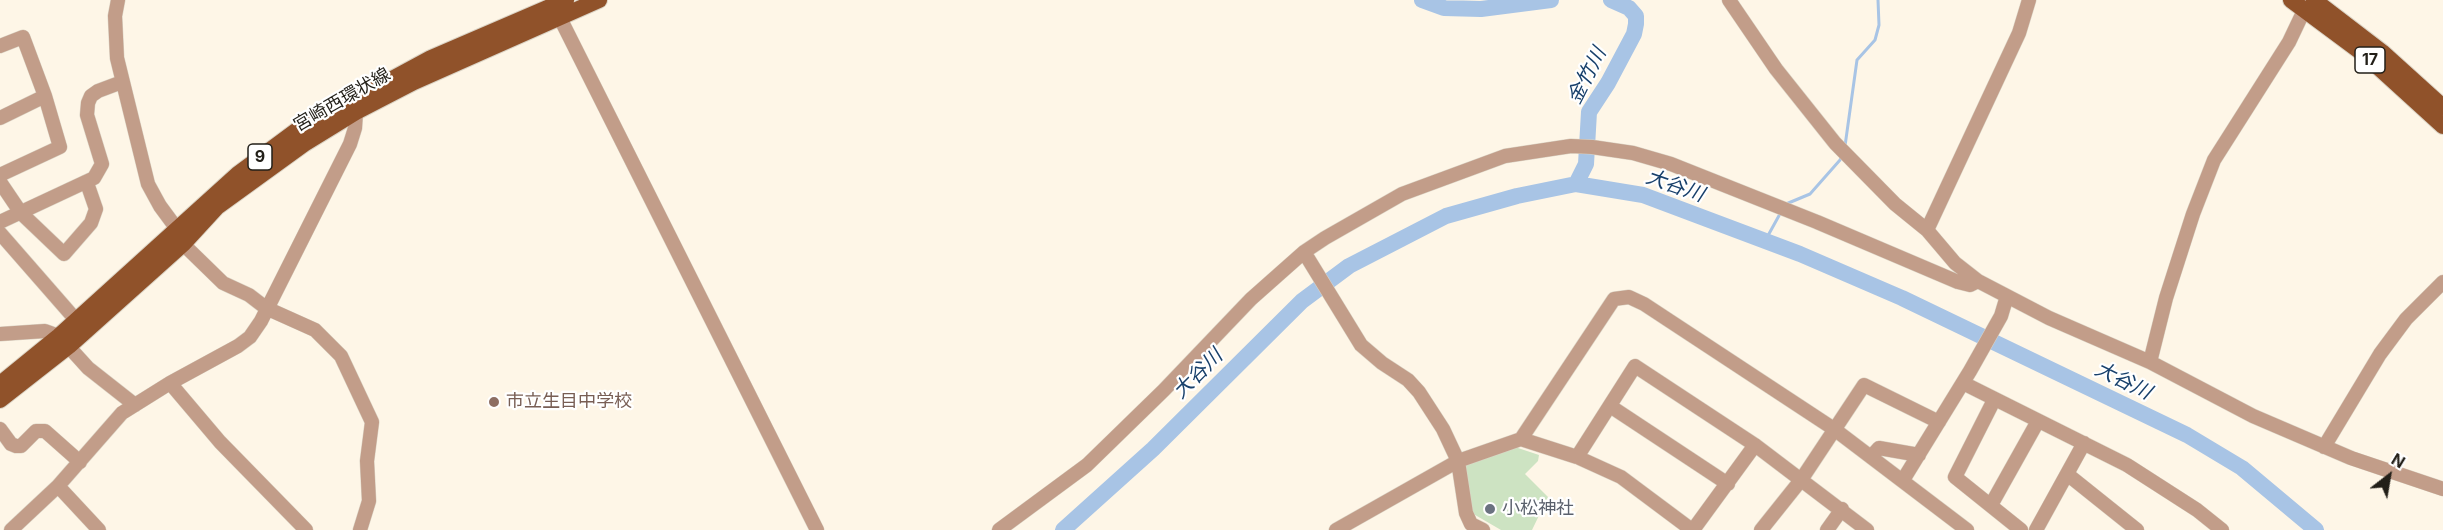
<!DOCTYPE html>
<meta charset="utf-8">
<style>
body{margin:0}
#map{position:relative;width:2443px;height:530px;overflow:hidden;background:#fef6e7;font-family:Inter,sans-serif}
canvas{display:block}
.north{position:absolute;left:2359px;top:446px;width:60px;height:60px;-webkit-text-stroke:4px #fff;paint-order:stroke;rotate:31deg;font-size:16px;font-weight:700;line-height:24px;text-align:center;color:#221f18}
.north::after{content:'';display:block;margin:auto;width:21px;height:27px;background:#221f18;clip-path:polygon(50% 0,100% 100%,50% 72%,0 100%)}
</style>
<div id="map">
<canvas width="2443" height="530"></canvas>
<div class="north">N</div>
</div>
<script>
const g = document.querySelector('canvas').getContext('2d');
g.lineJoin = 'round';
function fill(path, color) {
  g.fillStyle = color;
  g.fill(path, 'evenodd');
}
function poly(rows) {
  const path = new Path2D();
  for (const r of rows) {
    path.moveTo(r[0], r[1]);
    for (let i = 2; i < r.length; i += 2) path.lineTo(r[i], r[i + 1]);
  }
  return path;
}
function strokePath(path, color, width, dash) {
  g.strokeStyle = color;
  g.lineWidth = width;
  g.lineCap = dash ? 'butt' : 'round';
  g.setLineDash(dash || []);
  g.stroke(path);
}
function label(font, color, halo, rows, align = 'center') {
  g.font = font + ' Inter,"Noto Sans JP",sans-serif';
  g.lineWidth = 4.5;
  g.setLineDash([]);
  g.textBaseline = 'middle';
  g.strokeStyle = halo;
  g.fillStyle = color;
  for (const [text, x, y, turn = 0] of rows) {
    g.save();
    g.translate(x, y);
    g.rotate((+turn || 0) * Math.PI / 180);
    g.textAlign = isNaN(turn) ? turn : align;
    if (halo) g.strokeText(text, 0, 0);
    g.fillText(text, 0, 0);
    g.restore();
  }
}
fill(poly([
 [1512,446,1539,455,1538,461,1525,474,1548,497,1532,530,1501,530,1470,512,1465,464]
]), '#cde3c2');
strokePath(poly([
 [1845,146,1857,60,1875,40,1879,25,1878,0],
 [1786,204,1810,194,1840,160,1842,155],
 [1765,241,1781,212]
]), '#a8c4e5', 3);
strokePath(poly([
 [1422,0,1444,8,1481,9,1551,0],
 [1576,184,1586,164,1589,112,1608,83,1634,34,1636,24,1636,16,1629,8,1611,0],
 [1063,530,1153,449,1302,301,1349,266,1446,216,1517,196,1576,184,1643,195,1800,254,1902,298,2187,435,2242,468,2316,530]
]), '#a8c4e5', 16);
const minor = poly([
 [118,0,115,16,117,58,148,184,160,206,177,229,183,244,223,283,249,295,266,308,315,330,341,356,372,422,367,461,369,501,360,530],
 [1729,0,1776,69,1835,143,1895,204,1927,230,1955,263,1978,281,2049,318,2150,362,2253,416,2351,458,2443,489],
 [556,10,817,530],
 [0,46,23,37,45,96,60,147,0,175],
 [0,118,45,96],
 [0,182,21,213,64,254,91,223,96,209,87,183],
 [0,222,94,178,102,164,87,115,88,103,91,96,98,91,122,82],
 [1927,230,2019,33,2029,0],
 [0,233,76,320],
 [1304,252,1361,345,1382,363,1408,380,1419,392,1443,429,1458,461,1466,513,1471,524,1483,530],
 [0,334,45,331,59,336,88,368,135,405],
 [2150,362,2166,298,2193,214,2214,160,2289,42,2308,2],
 [170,383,220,442,306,530],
 [1963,383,2127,465,2197,510,2222,530],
 [1994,400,1955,477,2021,530],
 [1610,406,1728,484],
 [0,429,11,444,16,446,21,446,36,431,45,431,80,462],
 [1521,439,1614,299,1629,297,1644,304,1834,429,1967,530],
 [2324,447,2380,354,2406,319,2443,282],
 [1577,457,1635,366,1755,445,1867,530],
 [1871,457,1879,448,1919,455],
 [2067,474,2137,530],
 [1903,480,1970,371,2001,316,2007,296],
 [58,486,99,530],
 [1991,505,2038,421],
 [11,530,58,486,122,413,170,383,238,346,250,337,261,321,350,144,355,128,356,112],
 [999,530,1087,465,1164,390,1251,299,1304,252,1325,238,1402,194,1505,156,1571,146,1592,147,1633,153,1671,164,1817,222,1958,282,1970,285,1978,281],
 [1336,530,1458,461,1521,439,1577,457,1621,477,1692,530],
 [1693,530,1755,445],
 [1761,530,1801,480,1864,385,1939,422],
 [1827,530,1842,509],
 [2036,530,2084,443]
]);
const major = poly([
 [2291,0,2365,55,2443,126],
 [2314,0,2382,52,2443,107],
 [0,384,59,336,238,174,296,131,431,58,566,0],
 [0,400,69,346,183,244,217,207,304,144,356,112,414,82,599,0]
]);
strokePath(minor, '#dbd4c6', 15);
strokePath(major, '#dbd4c6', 18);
strokePath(minor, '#c29d89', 14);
strokePath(major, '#90522a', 16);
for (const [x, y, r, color] of [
 [494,402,6,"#8d6e63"],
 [1490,509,6,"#6b7280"]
]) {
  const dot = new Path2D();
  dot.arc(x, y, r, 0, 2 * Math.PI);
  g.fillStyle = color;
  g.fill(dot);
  strokePath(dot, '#fff', 2);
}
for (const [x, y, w] of [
 [2370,60,30],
 [260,157,24]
]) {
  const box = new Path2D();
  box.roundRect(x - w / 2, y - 13, w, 26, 4.5);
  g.fillStyle = '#fff';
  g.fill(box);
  strokePath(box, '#221f18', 1.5);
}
label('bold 16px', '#221f18', null, [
 ["17",2370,60],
 ["9",260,157]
]);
label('18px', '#221f18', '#fff', [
 ["宮崎西環状線",342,100,-30]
]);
label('18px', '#785e54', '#fff', [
 ["市立生目中学校",506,402]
], 'left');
label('18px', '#5b616d', '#fff', [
 ["小松神社",1502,509]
], 'left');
label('italic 20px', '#18406b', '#fff', [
 ["金竹川",1587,76,-63],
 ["大谷川",1675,186,19],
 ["大谷川",1198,374,-45],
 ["大谷川",2123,381,26]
]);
</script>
